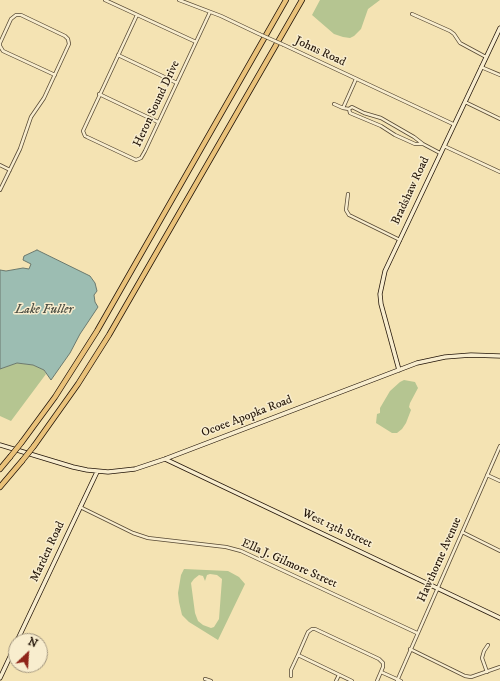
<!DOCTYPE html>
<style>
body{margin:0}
#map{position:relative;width:500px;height:681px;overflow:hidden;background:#f4e3b3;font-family:"IM FELL DW Pica",serif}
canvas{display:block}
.north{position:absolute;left:8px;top:633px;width:40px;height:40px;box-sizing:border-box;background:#f8edce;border:1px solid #a2967f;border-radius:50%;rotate:25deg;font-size:11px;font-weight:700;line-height:16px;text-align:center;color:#221408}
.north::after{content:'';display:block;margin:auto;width:14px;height:18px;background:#8f2418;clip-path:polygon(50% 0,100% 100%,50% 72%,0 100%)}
</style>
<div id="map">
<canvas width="500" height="681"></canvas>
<div class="north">N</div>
</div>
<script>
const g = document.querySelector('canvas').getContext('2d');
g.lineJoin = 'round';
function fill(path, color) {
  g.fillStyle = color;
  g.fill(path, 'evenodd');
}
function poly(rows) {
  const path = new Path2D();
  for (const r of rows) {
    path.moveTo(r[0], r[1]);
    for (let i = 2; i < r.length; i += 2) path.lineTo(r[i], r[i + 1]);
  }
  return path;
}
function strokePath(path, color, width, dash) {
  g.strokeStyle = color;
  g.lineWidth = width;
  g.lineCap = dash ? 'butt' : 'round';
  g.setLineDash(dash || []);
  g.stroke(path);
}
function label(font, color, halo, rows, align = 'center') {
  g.font = font + ' "IM FELL DW Pica",serif';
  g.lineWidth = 3;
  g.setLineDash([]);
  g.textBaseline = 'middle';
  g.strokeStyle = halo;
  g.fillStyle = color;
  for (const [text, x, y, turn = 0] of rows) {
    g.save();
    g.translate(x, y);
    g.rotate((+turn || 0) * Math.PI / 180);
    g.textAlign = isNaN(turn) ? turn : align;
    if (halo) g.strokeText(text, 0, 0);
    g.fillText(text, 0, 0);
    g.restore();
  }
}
fill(poly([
 [320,0,380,0,368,9,361,29,354,36,350,38,343,37,334,34,312,15],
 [17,363,33,365,44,370,46,374,11,421,0,416,0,369],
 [404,380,415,382,418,388,410,403,409,407,411,410,406,423,402,429,397,433,392,433,376,423,377,414,380,413,380,408,390,391,400,382],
 [184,569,228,571,239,577,245,584,218,640,189,622,182,615,179,602,178,593,181,575],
 [210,574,217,575,222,579,219,619,214,627,211,628,203,625,198,621,195,613,191,583,194,579,199,575,203,576,205,581,207,575]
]), '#b5c591');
const water = poly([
 [37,250,90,276,95,283,97,291,94,295,95,302,98,307,80,334,70,353,51,380,44,370,33,365,17,363,0,369,0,270,6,271,23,268,29,269,31,264,23,260,24,256,37,250]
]);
fill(water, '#9cbdb2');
strokePath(water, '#6b796e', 1);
const street = poly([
 [105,0,196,42],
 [179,0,221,16,259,34],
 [412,14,450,31,454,34,460,43,486,57],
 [137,15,83,131,85,136,87,137,136,160,141,158,145,151,210,12],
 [284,45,453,124],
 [0,46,0,43,11,19,16,15,21,15,65,36,68,39,69,44,44,98,31,117,20,149,0,190],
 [0,46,3,51,55,75],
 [118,55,177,83],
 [481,67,500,75],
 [99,94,158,122],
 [465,102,500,119],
 [334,104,343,108,349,109,352,107,364,113,381,118,414,137,423,144,440,153],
 [343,108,356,79],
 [349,109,350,113,381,126,395,135,415,144,422,144],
 [444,146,500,172],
 [0,165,10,170],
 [348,194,346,210,349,215,400,240],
 [487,475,500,481],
 [80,507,133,533,148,538,226,547,241,551,417,633],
 [462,532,500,551],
 [410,649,465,676,471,677,500,667],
 [381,672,401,681],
 [487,672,482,658,484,651,488,645],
 [291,676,291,670,298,655],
 [205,679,211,681],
 [336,681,339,675],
 [352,681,298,655,308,632,312,629,315,629,379,659,383,663,383,667,377,681],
 [397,681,500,446]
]);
const secondary = poly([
 [399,370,381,304,380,294,385,271,500,28],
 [0,445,73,467,87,470,108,472,135,469,165,459,417,363,445,357,471,355,500,356],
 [165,459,500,618],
 [17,641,97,472],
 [0,678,16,644]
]);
const highway = poly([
 [22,442,55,397,97,331,286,0],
 [34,446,78,384,109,335,302,0],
 [0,469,10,457],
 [0,487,22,461]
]);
strokePath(street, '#564833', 4);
strokePath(secondary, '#221408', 5);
strokePath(highway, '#221408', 6);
strokePath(street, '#f8edce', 2.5);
strokePath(secondary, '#f8edce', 3.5);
strokePath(highway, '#eac27a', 4.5);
const streetBridge = poly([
 [259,34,284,45]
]);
const highwayBridge = poly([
 [10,457,22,442],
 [22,461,34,446]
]);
strokePath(streetBridge, '#564833', 4, []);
strokePath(highwayBridge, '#221408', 6, []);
strokePath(streetBridge, '#f8edce', 2.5);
strokePath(highwayBridge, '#eac27a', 4.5);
label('12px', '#221408', '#f8edce', [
 ["Johns Road",320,52,25],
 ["Heron Sound Drive",157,104,-65],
 ["Bradshaw Road",411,191,-65],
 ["Ocoee Apopka Road",247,417,-21],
 ["West 13th Street",337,529,25],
 ["Marden Road",48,552,-65],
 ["Hawthorne Avenue",440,560,-66],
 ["Ella J. Gilmore Street",289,564,24]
]);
label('italic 13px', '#4d4f44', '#f8edce', [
 ["Lake Fuller",44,310]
]);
</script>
